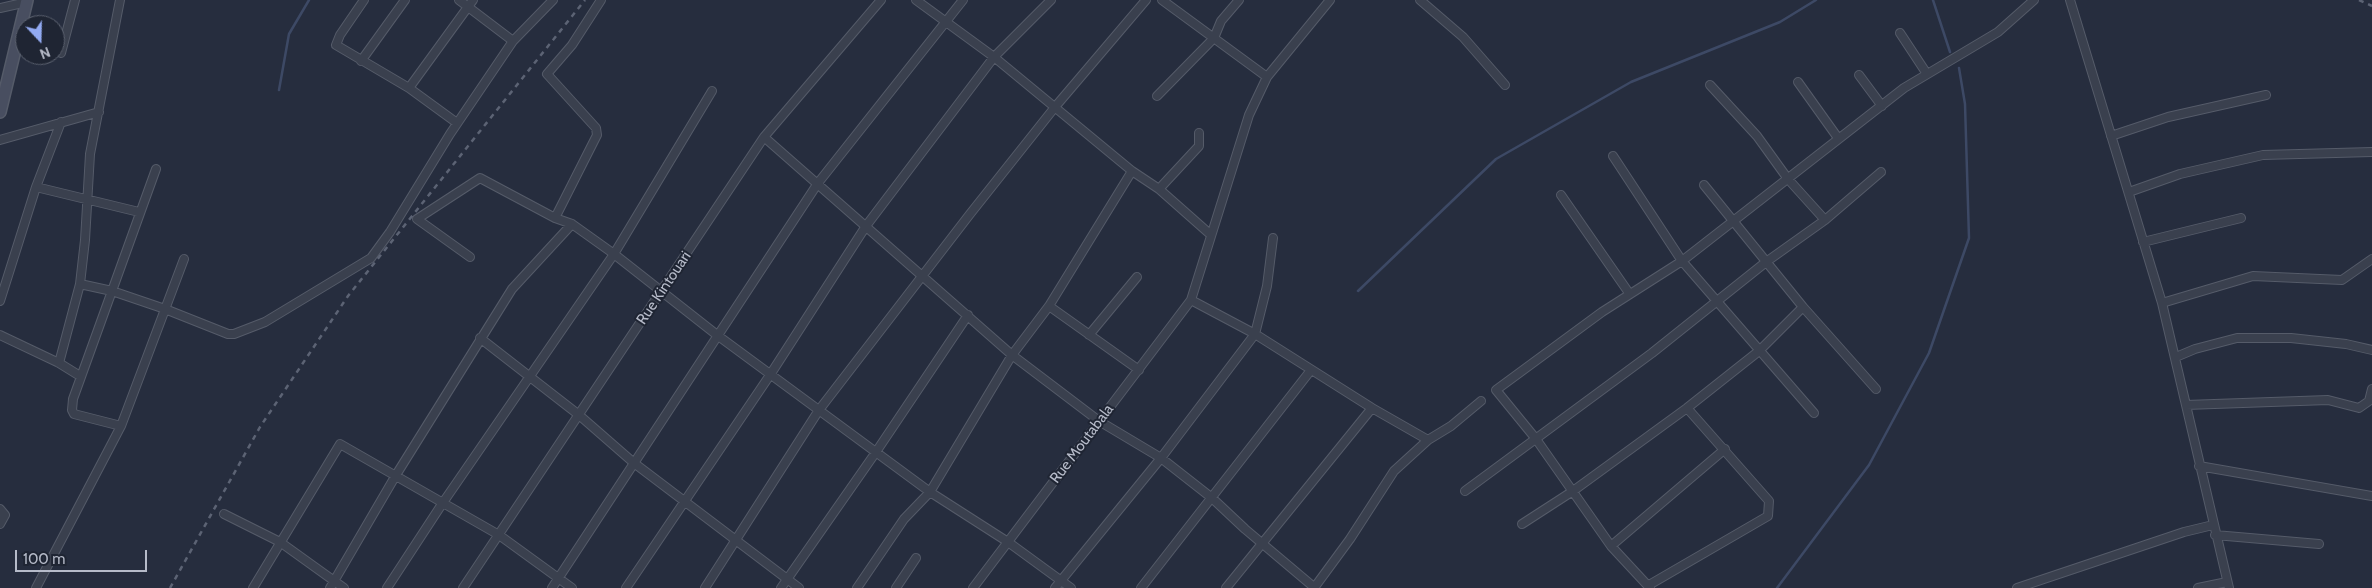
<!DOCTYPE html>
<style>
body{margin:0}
#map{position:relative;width:2372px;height:588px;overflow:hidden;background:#262d3e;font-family:Cabin,sans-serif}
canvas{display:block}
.north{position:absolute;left:15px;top:15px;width:50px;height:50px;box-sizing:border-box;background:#1f2533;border:1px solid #5b616f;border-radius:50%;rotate:159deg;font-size:14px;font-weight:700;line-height:20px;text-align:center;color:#b6bbc9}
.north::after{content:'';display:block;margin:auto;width:18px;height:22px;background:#92aaf2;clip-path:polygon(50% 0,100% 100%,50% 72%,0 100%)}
.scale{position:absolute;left:15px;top:550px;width:132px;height:22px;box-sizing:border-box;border:2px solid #b6bbc9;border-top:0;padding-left:6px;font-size:15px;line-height:18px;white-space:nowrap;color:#b6bbc9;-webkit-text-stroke:4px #1f2533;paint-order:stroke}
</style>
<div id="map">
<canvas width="2372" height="588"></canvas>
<div class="north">N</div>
<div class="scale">100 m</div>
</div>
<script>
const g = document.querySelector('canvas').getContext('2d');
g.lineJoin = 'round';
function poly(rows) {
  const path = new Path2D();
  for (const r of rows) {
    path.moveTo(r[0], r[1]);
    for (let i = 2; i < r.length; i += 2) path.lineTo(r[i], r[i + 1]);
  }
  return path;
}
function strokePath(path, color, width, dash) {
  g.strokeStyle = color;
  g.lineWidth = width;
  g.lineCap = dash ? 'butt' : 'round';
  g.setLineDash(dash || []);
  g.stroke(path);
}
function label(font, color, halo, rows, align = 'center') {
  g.font = font + ' Cabin,sans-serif';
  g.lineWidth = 4;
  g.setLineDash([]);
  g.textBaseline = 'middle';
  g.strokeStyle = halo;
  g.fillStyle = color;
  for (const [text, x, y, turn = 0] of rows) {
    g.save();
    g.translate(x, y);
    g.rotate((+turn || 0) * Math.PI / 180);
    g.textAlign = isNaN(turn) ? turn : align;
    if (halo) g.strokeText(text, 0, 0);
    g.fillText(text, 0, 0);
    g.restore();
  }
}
strokePath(poly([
 [1933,0,1950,52],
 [279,90,289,34,309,0],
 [1358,291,1496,159,1631,82,1780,22,1816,0],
 [1777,588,1869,465,1929,353,1969,238,1965,104,1959,68]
]), '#3d4965', 2.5);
const street = poly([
 [364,0,340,35,336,45,409,88,457,123],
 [459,0,513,41],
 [916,0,994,57,1132,171,1159,189,1211,235],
 [1162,0,1267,77],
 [1420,0,1463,37,1505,85],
 [2070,0,2162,303,2229,588],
 [0,8,27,2],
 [1900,33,1927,74],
 [61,53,75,0],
 [361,61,405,0],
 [1859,75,1882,106],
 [1798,82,1838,138],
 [1710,85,1757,136,1788,179,1825,220],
 [409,88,473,0],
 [1157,96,1214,38,1221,21,1239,0],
 [2111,136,2168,117,2266,95],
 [764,137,1012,355,1099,421,1161,458,1212,498,1245,529,1315,588],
 [0,140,99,112],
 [1613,156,1682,261,1814,413],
 [1704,185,1803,307,1876,389],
 [36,187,139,212],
 [1159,189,1199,146,1199,133],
 [2129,192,2180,174,2263,155,2372,152],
 [1561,195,1629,293],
 [555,218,597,135,596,128,547,74,572,45,601,0],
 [2143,242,2241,218],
 [470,257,417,219,480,178,555,218,572,224,614,254,717,335,930,492,1008,542,1071,588],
 [80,284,112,291,165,309,228,334,234,334,265,322,371,258,390,232,450,134,513,41,553,0],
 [1191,300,1255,334,1372,408,1428,440],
 [0,301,36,187,61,122],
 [2162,303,2253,276,2342,280,2372,259],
 [1049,306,1139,370],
 [0,335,59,363,80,376],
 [1089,335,1137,277],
 [480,338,579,415,634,463,799,588],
 [2176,357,2195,349,2237,338,2291,338,2346,344,2372,350],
 [59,363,80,284,85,240,90,154,120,0],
 [2186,405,2328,400,2359,408,2369,401,2372,389],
 [121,426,74,414,72,410,73,399,156,169],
 [2199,466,2372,496],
 [1465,491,1652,353,1766,262,1825,220,1881,172],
 [0,509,5,515,0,524],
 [224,514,280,542,344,588],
 [1522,524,1573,491,1687,408,1759,351,1803,307],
 [2215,535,2319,544],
 [1611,546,1725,449],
 [1649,585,1768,516,1769,501,1687,408],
 [36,588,121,426,184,259],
 [253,588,340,444,499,535,572,588],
 [330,588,396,475,512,289,572,224],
 [387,588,442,504,614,254,712,91],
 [463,588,764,137,881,0],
 [552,588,818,183,963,0],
 [626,588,770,375,866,226,994,57,1051,0],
 [705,588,819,410,970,214,1055,107,1146,0],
 [781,588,876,452,968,315],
 [857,588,904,519,930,492,1012,355,1049,306,1132,171],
 [896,588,916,558],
 [973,588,1191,300,1249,115,1267,77,1330,0],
 [1055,588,1161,458,1255,334,1267,286,1273,238],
 [1141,588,1311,370],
 [1226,588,1372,408],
 [1314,588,1350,539,1394,471,1428,440,1451,426,1481,401],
 [1650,588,1611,546,1536,439,1496,390,1602,312,1682,261,1904,88,1998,32,2034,0],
 [2017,588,2184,532,2213,525],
 [2198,588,2227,582]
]);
const secondary = poly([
 [0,112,27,0]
]);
strokePath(street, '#555b69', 10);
strokePath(secondary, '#555b69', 14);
strokePath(street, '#3a404e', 8);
strokePath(secondary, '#484e60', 11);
strokePath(poly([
 [2359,0,2372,6],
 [170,588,260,427,348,296,585,0]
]), '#5c6374', 2.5, [5, 5]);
label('15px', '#b6bbc9', '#1f2533', [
 ["Rue Kintouari",664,288,-56],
 ["Rue Moutabala",1082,444,-53]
]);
</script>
